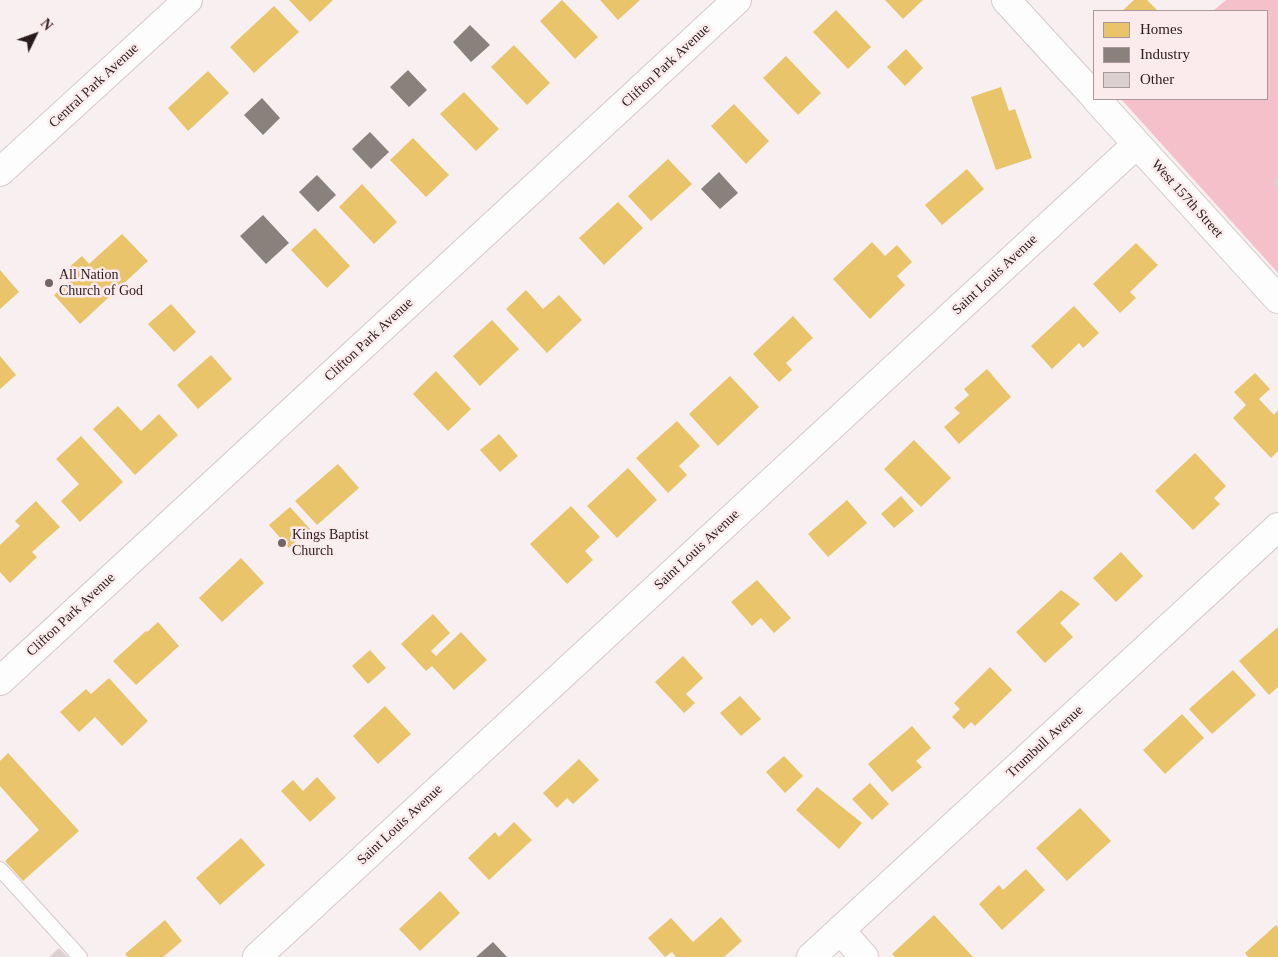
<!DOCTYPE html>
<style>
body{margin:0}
#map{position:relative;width:1278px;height:957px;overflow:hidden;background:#f8eff0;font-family:Georgia,serif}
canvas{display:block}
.legend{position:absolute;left:1093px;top:10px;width:175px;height:90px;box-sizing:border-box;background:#fcebed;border:1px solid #a8989a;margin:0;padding:6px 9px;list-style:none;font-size:15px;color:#2a1b1d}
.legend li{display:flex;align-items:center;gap:10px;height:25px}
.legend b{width:25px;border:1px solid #a8989a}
.north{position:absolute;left:10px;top:10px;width:50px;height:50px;-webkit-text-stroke:4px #fcebed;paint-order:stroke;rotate:48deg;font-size:14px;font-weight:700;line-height:20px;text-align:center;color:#2a1b1d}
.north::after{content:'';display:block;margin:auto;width:18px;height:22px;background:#2a1b1d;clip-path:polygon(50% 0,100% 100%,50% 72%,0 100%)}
</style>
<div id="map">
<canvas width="1278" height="957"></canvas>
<ul class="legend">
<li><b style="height:14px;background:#e9c46a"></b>Homes</li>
<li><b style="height:14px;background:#8a817c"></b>Industry</li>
<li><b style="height:14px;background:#dcd0d1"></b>Other</li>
</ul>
<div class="north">N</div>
</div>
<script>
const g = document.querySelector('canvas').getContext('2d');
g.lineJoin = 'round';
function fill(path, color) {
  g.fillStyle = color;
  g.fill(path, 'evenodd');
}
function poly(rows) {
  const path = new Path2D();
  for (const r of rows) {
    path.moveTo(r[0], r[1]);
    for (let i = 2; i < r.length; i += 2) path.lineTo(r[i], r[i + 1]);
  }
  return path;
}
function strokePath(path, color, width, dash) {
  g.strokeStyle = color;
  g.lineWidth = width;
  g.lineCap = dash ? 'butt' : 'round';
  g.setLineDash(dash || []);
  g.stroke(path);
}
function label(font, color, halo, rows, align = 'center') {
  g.font = font + ' Georgia,serif';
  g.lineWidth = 5;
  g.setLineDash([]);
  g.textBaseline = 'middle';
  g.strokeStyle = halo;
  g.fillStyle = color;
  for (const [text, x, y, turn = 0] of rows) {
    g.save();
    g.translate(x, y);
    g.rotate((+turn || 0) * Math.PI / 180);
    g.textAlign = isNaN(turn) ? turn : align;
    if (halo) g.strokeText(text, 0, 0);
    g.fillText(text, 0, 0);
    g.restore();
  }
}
fill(poly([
 [1226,0,1278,0,1278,273,1121,99,1267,99,1267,11,1213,11]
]), '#f6c0ca');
fill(poly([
 [289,0,333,0,310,22],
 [562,0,598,37,575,59,540,21],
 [600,0,640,0,618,20],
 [885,0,923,0,903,19],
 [1134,0,1147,0,1158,11,1122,11],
 [274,6,299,32,254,73,230,47],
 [836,10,871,47,848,69,813,32],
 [514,45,550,83,527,105,491,67],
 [906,49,923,68,905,86,887,67],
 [786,56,821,93,798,115,763,78],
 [208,71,229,93,188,131,168,108],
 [1001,87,1009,111,1015,109,1032,158,996,170,971,97],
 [464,92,499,129,476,151,440,114],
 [734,104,769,141,746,164,711,126],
 [413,138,449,175,426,197,390,160],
 [668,159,692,184,651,221,628,196],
 [967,169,984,189,942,225,925,205],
 [362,184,397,222,374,244,339,207],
 [618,202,643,228,604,265,579,238],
 [315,228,350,266,327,288,291,250],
 [122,234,148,261,80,324,54,295,73,278,66,270,82,256,89,264],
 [872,242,885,256,897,245,912,262,897,276,905,285,870,319,833,279],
 [1136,243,1158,265,1130,292,1136,298,1120,313,1093,284],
 [0,270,19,292,0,309],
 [526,290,543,309,559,295,582,320,547,353,506,309],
 [171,304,196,332,174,352,148,324],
 [1074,306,1099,333,1083,348,1079,343,1052,369,1031,346],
 [793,316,813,338,786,363,792,370,779,382,753,354],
 [492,320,519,349,480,386,453,356],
 [211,355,232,379,198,409,177,385],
 [0,356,16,375,0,389],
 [987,369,1011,397,959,444,944,427,960,413,954,408,969,395,964,389],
 [436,371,471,409,448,431,413,394],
 [1255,373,1270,389,1259,399,1274,415,1278,410,1278,451,1271,458,1233,418,1246,405,1234,392],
 [730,376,759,407,718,446,689,414],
 [118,406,141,431,159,414,178,435,135,475,93,429],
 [677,421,700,446,679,466,687,475,668,493,636,458],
 [499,434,518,456,500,472,480,450],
 [81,436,123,482,80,522,61,501,79,484,56,459],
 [914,440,951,478,921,507,884,469],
 [1195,453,1226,486,1214,498,1220,504,1193,530,1155,491],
 [338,464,359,488,317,525,295,501],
 [628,468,657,500,617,538,587,506],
 [901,496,914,511,894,528,881,514],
 [847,500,867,523,828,557,808,534],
 [36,501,60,527,32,552,37,557,10,583,0,572,0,545,20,526,15,521],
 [571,506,600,537,585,551,593,560,567,584,530,544],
 [290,507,310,529,289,548,269,525],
 [1121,552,1143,576,1116,602,1093,578],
 [241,558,264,583,222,622,199,598],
 [757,580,791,618,774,633,761,618,752,626,731,602],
 [1061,590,1080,604,1060,623,1073,637,1045,663,1016,632],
 [433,614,450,633,431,651,436,656,461,632,487,660,454,690,432,666,426,671,401,644],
 [158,622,179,646,136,685,113,661,146,631,147,632],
 [1278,627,1278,687,1269,695,1239,661],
 [370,650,386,668,368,684,352,666],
 [683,656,703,678,686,694,695,703,684,713,655,682],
 [990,667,1012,690,975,726,971,722,964,729,952,717,960,709,954,703],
 [1233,670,1256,695,1212,734,1189,709],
 [109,678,148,721,122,746,95,717,79,732,60,712,86,689,91,694],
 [740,696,761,719,741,736,720,713],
 [385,706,411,734,378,764,353,736],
 [1182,714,1204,738,1165,774,1143,750],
 [912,726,931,748,916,761,922,767,892,792,868,764],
 [8,753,79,831,23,881,5,861,39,830,0,786,0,761],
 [784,756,803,776,785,793,766,772],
 [579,759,599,780,573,804,567,798,557,808,543,793],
 [317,777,336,798,310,822,281,791,293,780,303,791],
 [870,783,889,804,872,820,852,799],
 [817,787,862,823,839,849,796,810],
 [1080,808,1111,841,1067,881,1036,848],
 [514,822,532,840,489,880,468,858,495,832,499,837],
 [241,838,265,865,220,905,196,878],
 [1026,869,1045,890,1002,930,979,904,999,885,1003,890],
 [440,891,460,913,420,951,399,929],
 [934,915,973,957,895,957,892,954],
 [721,917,742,941,724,957,676,957,672,952,665,957,648,938,671,918,693,942],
 [165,920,182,941,163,957,128,957,125,954],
 [1276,925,1278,927,1278,957,1248,957,1245,953]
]), '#e9c46a');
fill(poly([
 [470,25,490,45,471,62,453,42],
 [408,70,427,90,409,107,390,87],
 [262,98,280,118,263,135,244,115],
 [370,132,389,152,371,169,352,149],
 [719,172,738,193,720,209,701,189],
 [317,175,336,195,318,212,299,192],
 [263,215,289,243,266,264,240,236],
 [493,942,507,957,476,957]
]), '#8a817c');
fill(poly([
 [1278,176,1278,188,1272,182],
 [59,948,68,957,49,957]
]), '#dcd0d1');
const lane = poly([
 [0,869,80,957]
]);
const street = poly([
 [1006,0,1094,96],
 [1096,99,1278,299],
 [0,172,188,0],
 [0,681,737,0],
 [840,930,864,957],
 [257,957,1137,144],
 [811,957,1278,527]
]);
strokePath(lane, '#d6c9cb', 16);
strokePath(street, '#d6c9cb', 30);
strokePath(lane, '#fefdfd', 14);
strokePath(street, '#fefdfd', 28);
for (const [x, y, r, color] of [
 [49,283,5,"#726567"],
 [282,543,5,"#726567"]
]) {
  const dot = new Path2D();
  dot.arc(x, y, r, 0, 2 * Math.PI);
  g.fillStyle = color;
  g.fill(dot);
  strokePath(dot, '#fcebed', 2);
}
label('14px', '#2a1b1d', '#fcebed', [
 ["Clifton Park Avenue",666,66,-43],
 ["Central Park Avenue",94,86,-43],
 ["West 157th Street",1187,199,48],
 ["Saint Louis Avenue",995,275,-43],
 ["Clifton Park Avenue",369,340,-43],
 ["Saint Louis Avenue",697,550,-43],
 ["Clifton Park Avenue",71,615,-43],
 ["Trumbull Avenue",1045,742,-43],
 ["Saint Louis Avenue",400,825,-43]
]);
label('14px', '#2a1b1d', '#fcebed', [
 ["All Nation",59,275],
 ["Church of God",59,291],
 ["Kings Baptist",292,535],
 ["Church",292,551]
], 'left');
</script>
